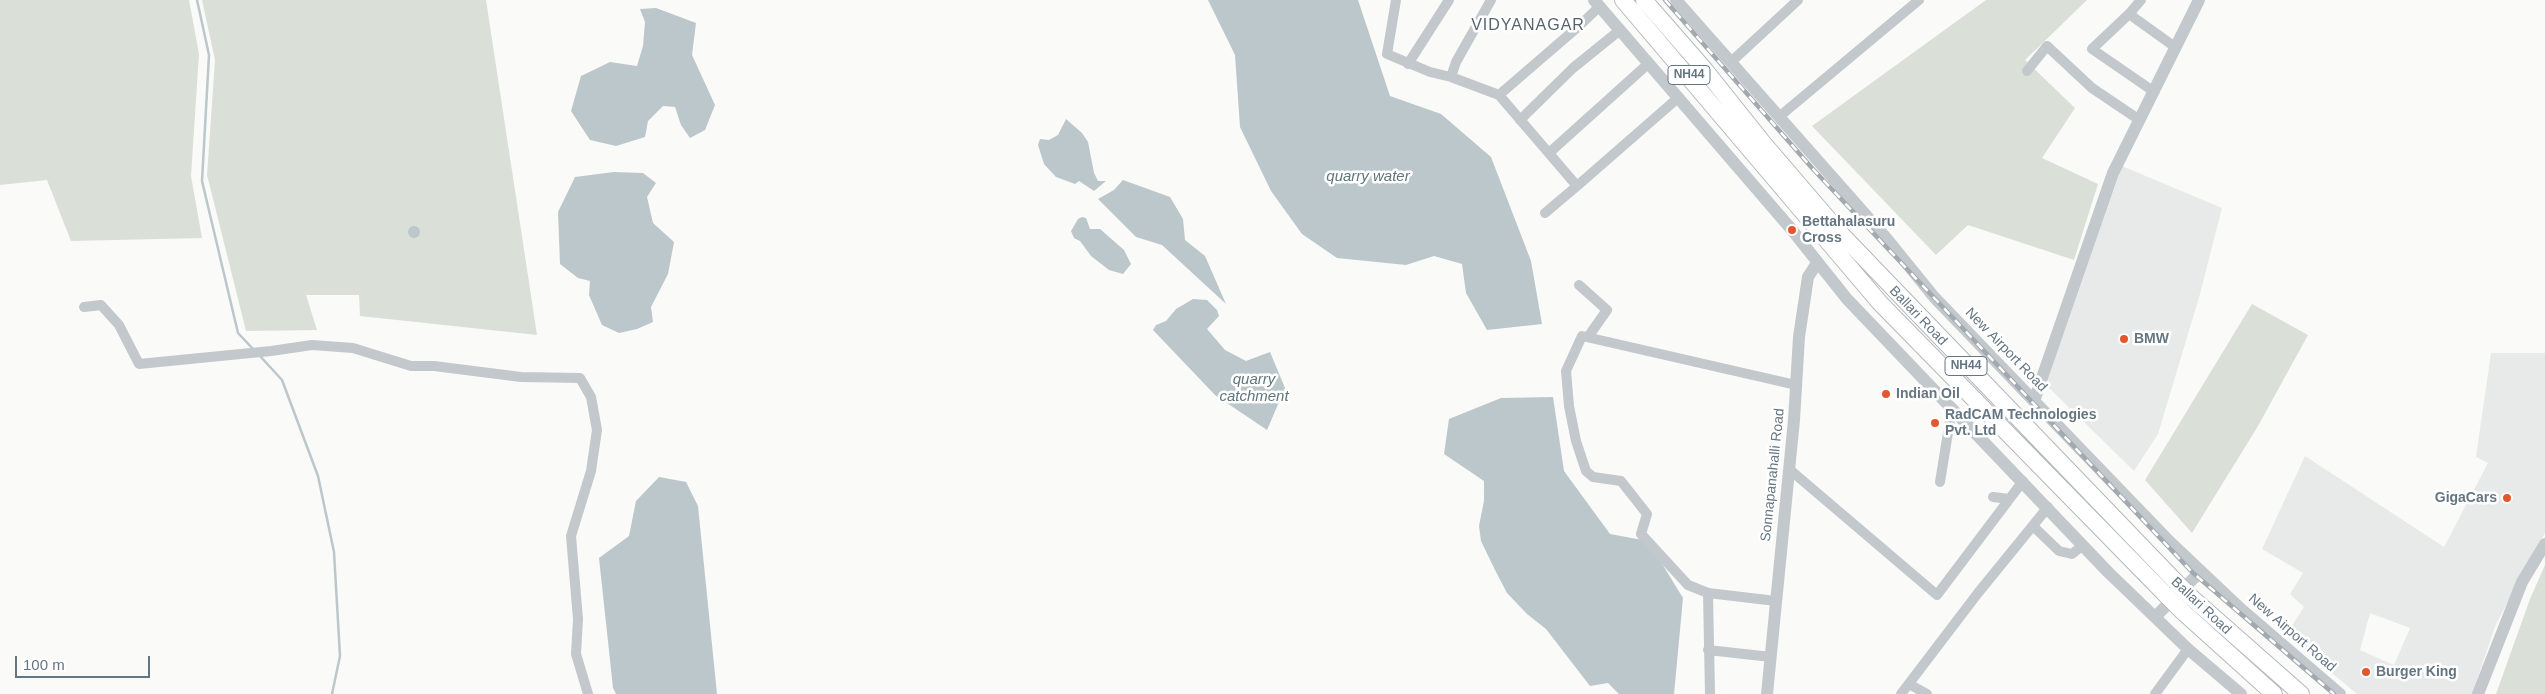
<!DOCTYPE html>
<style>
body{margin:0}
#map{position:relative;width:2545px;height:694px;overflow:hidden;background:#fafaf8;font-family:Helvetica,sans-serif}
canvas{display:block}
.scale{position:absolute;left:15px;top:656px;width:135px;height:22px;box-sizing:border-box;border:2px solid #657683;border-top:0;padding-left:6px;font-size:15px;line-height:18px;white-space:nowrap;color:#657683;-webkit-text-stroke:4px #fff;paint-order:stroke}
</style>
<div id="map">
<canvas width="2545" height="694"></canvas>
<div class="scale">100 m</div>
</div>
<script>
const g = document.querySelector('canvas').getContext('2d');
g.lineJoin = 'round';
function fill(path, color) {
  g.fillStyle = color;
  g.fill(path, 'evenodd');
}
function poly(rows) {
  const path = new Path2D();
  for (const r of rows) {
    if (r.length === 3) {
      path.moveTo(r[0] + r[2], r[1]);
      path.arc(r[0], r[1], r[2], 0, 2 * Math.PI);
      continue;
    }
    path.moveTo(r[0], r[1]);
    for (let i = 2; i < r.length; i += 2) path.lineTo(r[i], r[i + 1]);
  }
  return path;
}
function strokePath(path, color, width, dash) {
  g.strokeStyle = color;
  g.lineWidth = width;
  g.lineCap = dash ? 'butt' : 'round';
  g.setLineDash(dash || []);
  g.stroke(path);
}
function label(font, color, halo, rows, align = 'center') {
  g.font = font + ' Helvetica,sans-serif';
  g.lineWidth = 5;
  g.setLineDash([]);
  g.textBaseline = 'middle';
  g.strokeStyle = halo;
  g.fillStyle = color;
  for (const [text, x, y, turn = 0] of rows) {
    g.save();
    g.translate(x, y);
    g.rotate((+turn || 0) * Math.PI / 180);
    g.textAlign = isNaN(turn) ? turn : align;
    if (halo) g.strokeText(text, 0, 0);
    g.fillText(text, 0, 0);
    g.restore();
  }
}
fill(poly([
 [2122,166,2222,208,2200,294,2158,434,2134,471,2046,385],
 [2491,353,2545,353,2545,533,2496,624,2472,694,2357,694,2286,635,2304,607,2290,594,2303,573,2262,549,2305,456,2444,547,2488,463,2476,457],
 [2370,613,2410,628,2394,665,2360,650]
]), '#e8e9e9');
fill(poly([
 [0,0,189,0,199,54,191,176,202,238,71,241,47,180,0,185],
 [202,0,486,0,537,335,360,316,359,295,306,295,317,330,246,331,207,175,215,60],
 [1986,0,2087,0,2025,60,2075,108,2042,158,2098,184,2074,260,1968,225,1936,255,1812,126],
 [2252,304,2308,335,2258,426,2192,533,2145,480],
 [2545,565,2545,694,2496,694,2530,599]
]), '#dadfd7');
fill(poly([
 [1208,0,1358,0,1390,96,1441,114,1491,157,1531,261,1542,324,1487,330,1466,293,1462,264,1434,256,1406,265,1337,258,1302,234,1271,191,1240,127,1235,55],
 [656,8,696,23,692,55,715,105,705,130,690,138,681,125,675,107,663,106,648,121,645,137,616,146,590,140,571,111,581,76,610,62,637,66,643,46,645,22,640,9],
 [1066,119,1082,133,1088,142,1094,173,1098,181,1106,181,1094,191,1079,181,1075,184,1056,177,1044,164,1038,145,1040,139,1049,140,1058,135],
 [614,172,643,173,656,183,647,197,653,223,674,242,668,274,651,307,653,322,637,329,619,333,602,325,589,295,590,281,578,278,560,264,558,212,575,177],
 [1123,180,1170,197,1183,219,1185,240,1205,256,1226,304,1162,245,1136,237,1098,199,1114,190],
 [1082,217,1086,218,1090,229,1100,229,1124,250,1131,264,1123,274,1109,270,1091,256,1080,241,1074,238,1071,231,1078,219],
 [414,232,6],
 [1193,299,1207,300,1217,310,1219,316,1207,329,1225,350,1246,361,1270,352,1285,388,1267,430,1215,395,1153,330,1156,325,1166,321,1176,309],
 [1553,397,1564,471,1610,534,1648,541,1683,598,1674,694,1619,694,1608,683,1590,686,1546,629,1527,614,1507,593,1495,570,1481,541,1479,526,1484,501,1484,481,1444,454,1449,419,1501,398],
 [659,477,686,482,698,506,717,694,616,694,613,688,599,558,629,536,636,501]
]), '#bbc7cb');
strokePath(poly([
 [197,0,209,55,202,181,238,333,254,350],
 [260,356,282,380,318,476,334,552,340,656,332,694]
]), '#bbc7cb', 2.5);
const trunk = poly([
 [1623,0,1880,303,2165,594],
 [1644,0,1705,70,1764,144,1842,235,2175,581],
 [2192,598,2301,694],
 [2182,611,2274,694]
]);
strokePath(trunk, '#b4b9bd', 18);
strokePath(poly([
 [1396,0,1387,54,1430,72,1451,77],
 [1491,0,1456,62,1451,77,1499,95,1577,186,1679,97],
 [2129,14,2141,0],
 [1731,62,1798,0],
 [1408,64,1449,0],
 [2027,71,2047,46,2092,88,2138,119],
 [2153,91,2092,49,2129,14,2175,47],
 [1499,95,1579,26,1600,6],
 [1780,116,1919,0],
 [1520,120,1573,68,1620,30],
 [1549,153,1649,63],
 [1545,213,1577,186],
 [1579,285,1607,310,1588,337],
 [84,307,101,305,119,325,139,364,271,351,312,345,353,348,411,366,434,366,521,377,580,378,591,397,597,430,591,471,571,536,578,619,576,654,588,694],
 [1789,469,1937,595,2023,481],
 [1940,482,1952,408],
 [1993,497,2009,499],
 [2033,526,2059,551,2072,554,2083,545],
 [1708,593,1688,585,1641,534,1647,514,1621,481,1593,477,1586,471,1576,441,1569,406,1566,371,1582,336,1796,385],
 [1708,650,1771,657],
 [1909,684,1927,694],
 [1710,694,1708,593,1776,601],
 [1901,694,1978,593,2048,507],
 [2155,694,2188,649]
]), '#c3c8cc', 10);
strokePath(poly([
 [1594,0,1792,230,1847,299,2108,572,2188,649,2241,694],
 [1676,0,1887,239,1934,297,2034,401,2167,539,2241,609,2340,694],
 [2034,401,2113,173,2199,0],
 [2155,617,2201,571],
 [1767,694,1794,420,1799,337,1808,277,1817,263],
 [2478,694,2522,582,2545,544]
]), '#c3c8cc', 12);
strokePath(trunk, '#fff', 16);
const rail = poly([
 [1665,0,1812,168,2192,572,2334,694]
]);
strokePath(rail, '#a2aab0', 4.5);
strokePath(rail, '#fff', 2.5, [8]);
const trunkBridge = poly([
 [2175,581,2192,598],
 [2165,594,2182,611]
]);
strokePath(trunkBridge, '#b4b9bd', 18, []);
strokePath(trunkBridge, '#fff', 16);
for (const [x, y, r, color] of [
 [1792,230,5,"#e4572e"],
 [2124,339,5,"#e4572e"],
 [1886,394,5,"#e4572e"],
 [1935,423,5,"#e4572e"],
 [2507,498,5,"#e4572e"],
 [2366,672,5,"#e4572e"]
]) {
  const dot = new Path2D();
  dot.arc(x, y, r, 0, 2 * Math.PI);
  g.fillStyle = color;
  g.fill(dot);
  strokePath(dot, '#fff', 2);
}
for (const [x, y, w] of [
 [1689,75,42],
 [1966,366,42]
]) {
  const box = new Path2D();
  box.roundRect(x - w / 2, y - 9.5, w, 19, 4);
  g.fillStyle = '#fff';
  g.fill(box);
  strokePath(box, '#657683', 1);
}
label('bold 12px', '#657683', null, [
 ["NH44",1689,75],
 ["NH44",1966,366]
]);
label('bold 14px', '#657683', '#fff', [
 ["Bettahalasuru",1802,222],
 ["Cross",1802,238],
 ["BMW",2134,339],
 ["Indian Oil",1896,394],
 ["RadCAM Technologies",1945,415],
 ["Pvt. Ltd",1945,431],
 ["GigaCars",2497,498,"right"],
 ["Burger King",2376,672]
], 'left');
label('14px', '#657683', '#fff', [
 ["Ballari Road",1918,316,46],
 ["New Airport Road",2006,350,46],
 ["Sonnapanahalli Road",1773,475,-84],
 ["Ballari Road",2201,606,43],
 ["New Airport Road",2292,633,41]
]);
label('italic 15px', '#60757c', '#fff', [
 ["quarry water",1368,177],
 ["quarry",1254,380],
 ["catchment",1254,397]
]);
g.letterSpacing = '1px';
label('16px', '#57646e', '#fff', [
 ["VIDYANAGAR",1528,26]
]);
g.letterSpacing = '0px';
</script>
